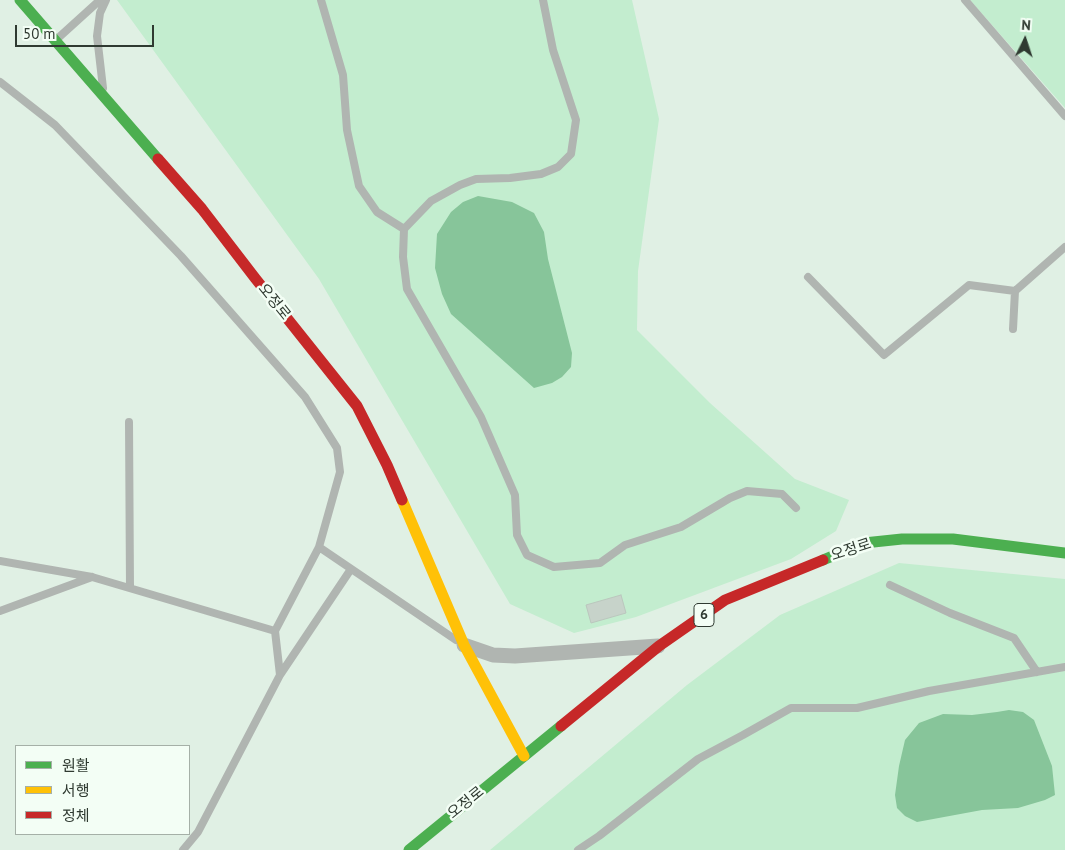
<!DOCTYPE html>
<meta charset="utf-8">
<style>
body{margin:0}
#map{position:relative;width:1065px;height:850px;overflow:hidden;background:#e0f0e4;font-family:"PT Sans","Noto Sans KR",sans-serif}
canvas{display:block}
.legend{position:absolute;left:15px;top:745px;width:175px;height:90px;box-sizing:border-box;background:#f3fef5;border:1px solid #a5b0a7;margin:0;padding:6px 9px;list-style:none;font-size:15px;color:#2f3a31}
.legend li{display:flex;align-items:center;gap:10px;height:25px}
.legend b{width:25px;border:1px solid #a5b0a7}
.north{position:absolute;left:1000px;top:15px;width:50px;height:50px;-webkit-text-stroke:4px #f3fef5;paint-order:stroke;rotate:4deg;font-size:14px;font-weight:700;line-height:20px;text-align:center;color:#2f3a31}
.north::after{content:'';display:block;margin:auto;width:18px;height:22px;background:#2f3a31;clip-path:polygon(50% 0,100% 100%,50% 72%,0 100%)}
.scale{position:absolute;left:15px;top:25px;width:139px;height:22px;box-sizing:border-box;border:2px solid #2f3a31;border-top:0;padding-left:6px;font-size:15px;line-height:18px;white-space:nowrap;color:#2f3a31;-webkit-text-stroke:4px #f3fef5;paint-order:stroke}
</style>
<div id="map">
<canvas width="1065" height="850"></canvas>
<ul class="legend">
<li><b style="height:6px;background:#4caf50"></b>원활</li>
<li><b style="height:6px;background:#ffc107"></b>서행</li>
<li><b style="height:6px;background:#c62828"></b>정체</li>
</ul>
<div class="north">N</div>
<div class="scale">50 m</div>
</div>
<script>
const g = document.querySelector('canvas').getContext('2d');
g.lineJoin = 'round';
function fill(path, color) {
  g.fillStyle = color;
  g.fill(path, 'evenodd');
}
function poly(rows) {
  const path = new Path2D();
  for (const r of rows) {
    path.moveTo(r[0], r[1]);
    for (let i = 2; i < r.length; i += 2) path.lineTo(r[i], r[i + 1]);
  }
  return path;
}
function strokePath(path, color, width, dash) {
  g.strokeStyle = color;
  g.lineWidth = width;
  g.lineCap = dash ? 'butt' : 'round';
  g.setLineDash(dash || []);
  g.stroke(path);
}
function label(font, color, halo, rows, align = 'center') {
  g.font = font + ' "PT Sans","Noto Sans KR",sans-serif';
  g.lineWidth = 5;
  g.setLineDash([]);
  g.textBaseline = 'middle';
  g.strokeStyle = halo;
  g.fillStyle = color;
  for (const [text, x, y, turn = 0] of rows) {
    g.save();
    g.translate(x, y);
    g.rotate((+turn || 0) * Math.PI / 180);
    g.textAlign = isNaN(turn) ? turn : align;
    if (halo) g.strokeText(text, 0, 0);
    g.fillText(text, 0, 0);
    g.restore();
  }
}
fill(poly([
 [117,0,632,0,659,119,638,271,637,330,710,403,795,479,849,500,836,531,791,559,636,617,574,633,510,604,319,279],
 [970,0,1065,0,1065,108],
 [899,563,1065,579,1065,850,490,850,687,685,780,615]
]), '#c3edcf');
fill(poly([
 [478,196,512,202,534,213,544,232,548,259,572,353,571,367,562,377,552,383,534,388,451,314,442,294,435,268,437,234,451,212,463,202],
 [1009,710,1023,712,1034,720,1052,766,1055,795,1045,800,1018,808,982,810,917,822,905,816,897,808,895,795,899,766,905,740,919,723,943,714,972,715,997,712]
]), '#87c59a');
const building = poly([
 [621,595,626,613,591,623,586,605,621,595]
]);
fill(building, '#c7d3ca');
strokePath(building, '#bbc7be', 1);
strokePath(poly([
 [321,0,343,75,347,130,359,186,377,212,404,229],
 [543,0,553,50,576,120,571,154,558,167,541,174,510,178,476,179,460,185,431,201,404,229,403,257,407,289,481,417,515,495,517,535,527,555,554,567,600,563,625,545,681,527,730,498,747,491,782,494,796,508],
 [965,0,1065,116],
 [57,39,100,0],
 [0,82,55,125,181,256,305,397,337,448,340,472,319,547,275,631,280,675,198,832,183,850],
 [103,88,97,36,100,13,106,0],
 [808,277,884,355,969,285,1015,291],
 [1013,329,1015,291,1065,247],
 [129,422,130,588],
 [319,547,456,640],
 [0,561,92,577,275,631],
 [890,585,950,613,1014,638,1037,672],
 [0,611,92,577],
 [280,675,351,569],
 [578,850,599,836,698,759,743,735,791,708,857,708,929,691,1065,667]
]), '#b0b5b1', 8);
strokePath(poly([
 [464,645,493,655,515,656,658,646]
]), '#b0b5b1', 15);
strokePath(poly([
 [20,0,158,159],
 [823,560,864,543,902,539,953,539,1065,553],
 [409,850,561,726]
]), '#4caf50', 11);
strokePath(poly([
 [402,500,464,645,524,756]
]), '#ffc107', 11);
strokePath(poly([
 [158,159,202,209,255,278,357,406,387,465,402,500],
 [561,726,659,646,725,600,823,560]
]), '#c62828', 11);
for (const [x, y, w] of [
 [704,615,20]
]) {
  const box = new Path2D();
  box.roundRect(x - w / 2, y - 11.5, w, 23, 4);
  g.fillStyle = '#f3fef5';
  g.fill(box);
  strokePath(box, '#2f3a31', 1);
}
label('bold 14px', '#2f3a31', null, [
 ["6",704,615]
]);
label('15px', '#2f3a31', '#f3fef5', [
 ["오정로",274,302,51],
 ["오정로",851,550,-18],
 ["오정로",466,803,-39]
]);
</script>
